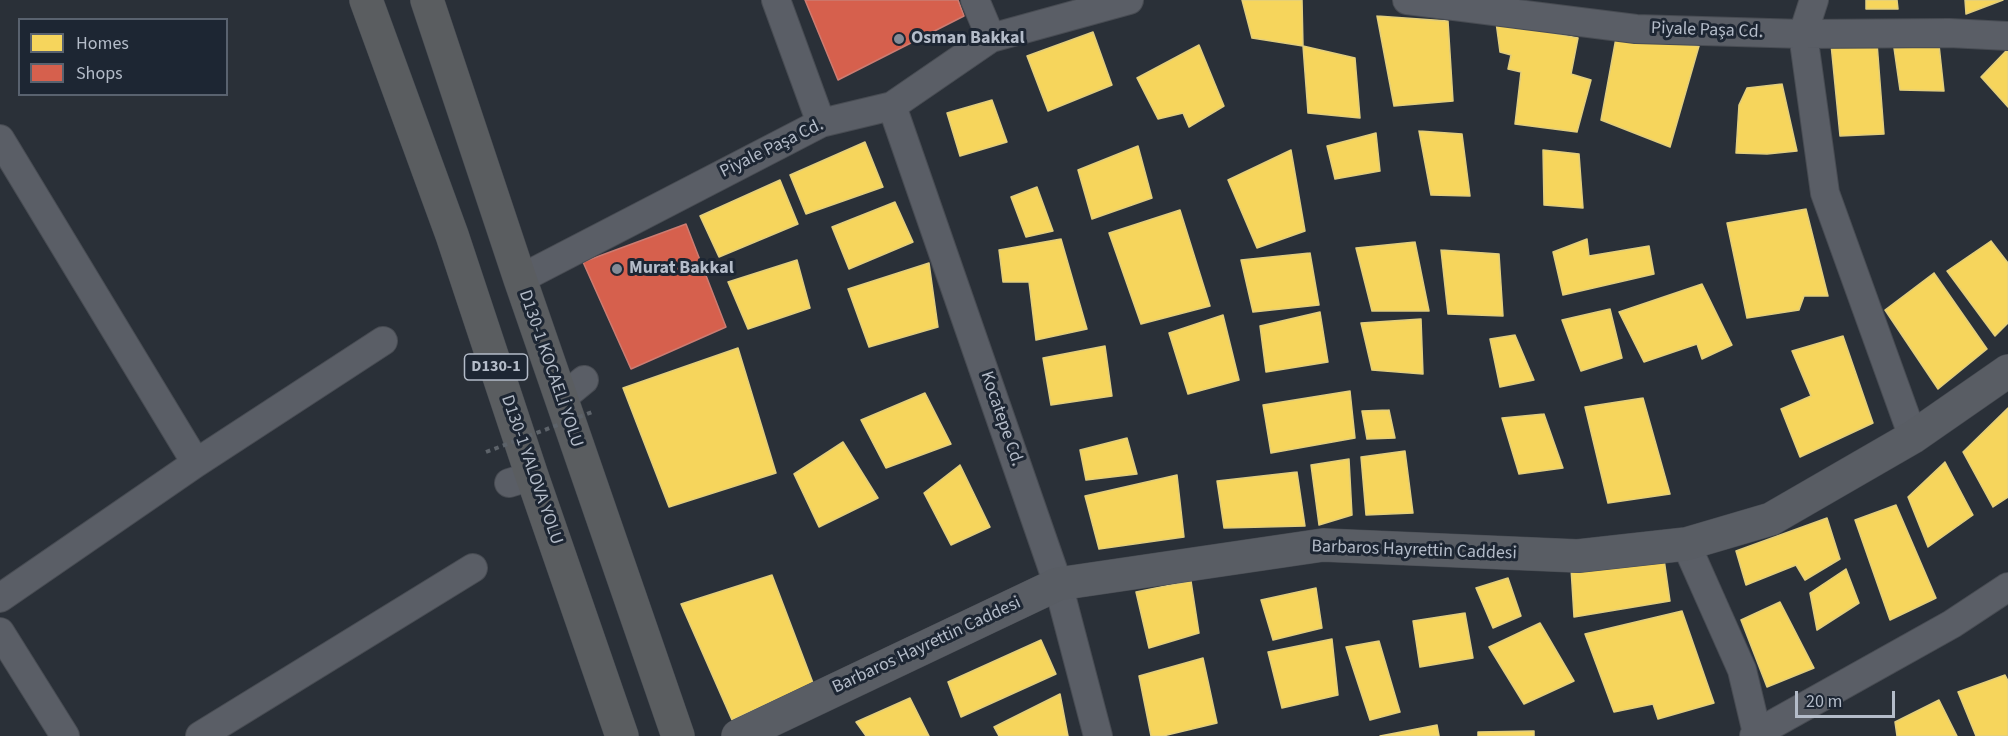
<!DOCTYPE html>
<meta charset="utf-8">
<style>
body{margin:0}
#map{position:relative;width:2008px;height:736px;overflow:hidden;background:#2a3038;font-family:"Source Sans 3",sans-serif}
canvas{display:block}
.legend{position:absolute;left:18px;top:18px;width:210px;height:78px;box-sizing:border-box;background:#1d2633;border:2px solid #59626f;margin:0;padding:8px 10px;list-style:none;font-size:18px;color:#b4bcc9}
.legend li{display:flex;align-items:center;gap:12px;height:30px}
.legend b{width:30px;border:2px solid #59626f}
.scale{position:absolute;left:1795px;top:691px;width:100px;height:27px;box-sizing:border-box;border:3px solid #b4bcc9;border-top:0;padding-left:8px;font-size:18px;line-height:21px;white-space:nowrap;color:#b4bcc9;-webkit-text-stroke:4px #1d2633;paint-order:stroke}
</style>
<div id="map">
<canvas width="2008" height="736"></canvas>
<ul class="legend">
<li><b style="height:16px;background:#f6d55c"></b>Homes</li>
<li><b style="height:16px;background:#d6604d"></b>Shops</li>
</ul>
<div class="scale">20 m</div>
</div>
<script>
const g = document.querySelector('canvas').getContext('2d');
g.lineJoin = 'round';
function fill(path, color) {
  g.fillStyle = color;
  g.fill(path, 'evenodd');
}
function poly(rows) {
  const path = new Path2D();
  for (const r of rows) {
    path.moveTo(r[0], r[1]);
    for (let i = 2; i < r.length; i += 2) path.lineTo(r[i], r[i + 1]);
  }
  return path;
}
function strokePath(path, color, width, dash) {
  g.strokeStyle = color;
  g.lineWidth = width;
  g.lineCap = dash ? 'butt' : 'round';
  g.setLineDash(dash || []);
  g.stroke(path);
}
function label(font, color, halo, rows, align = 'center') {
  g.font = font + ' "Source Sans 3",sans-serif';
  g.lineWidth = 6;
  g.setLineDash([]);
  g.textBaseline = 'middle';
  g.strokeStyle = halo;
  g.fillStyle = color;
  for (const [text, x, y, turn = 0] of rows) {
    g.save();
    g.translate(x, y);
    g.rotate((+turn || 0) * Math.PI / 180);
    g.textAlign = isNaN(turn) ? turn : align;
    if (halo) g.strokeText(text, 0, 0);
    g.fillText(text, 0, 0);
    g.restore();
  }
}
const homes = poly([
 [1242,0,1302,0,1303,46,1252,38,1242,0],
 [1866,0,1897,0,1898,9,1866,9,1866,0],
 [1965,0,2003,0,1966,14,1965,0],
 [1377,16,1448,21,1453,101,1394,106,1377,16],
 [1496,22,1578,38,1571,74,1591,80,1577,132,1515,124,1521,72,1508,69,1511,55,1500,52,1496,22],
 [1093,32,1112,85,1048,111,1027,56,1093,32],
 [1616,38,1699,46,1670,147,1601,120,1616,38],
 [1877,43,1884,134,1840,136,1831,44,1877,43],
 [1199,45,1224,106,1189,127,1183,113,1158,119,1137,78,1199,45],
 [1939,45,1944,91,1900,90,1894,48,1939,45],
 [1303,46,1355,58,1360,118,1308,113,1303,46],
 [2008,50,2008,107,1981,77,2006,51,2008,50],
 [1782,84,1797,151,1767,154,1736,153,1739,105,1747,88,1782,84],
 [992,100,1007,142,960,156,947,113,992,100],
 [1419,131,1462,134,1470,196,1431,195,1419,131],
 [1376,133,1380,171,1335,179,1327,146,1376,133],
 [865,142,883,187,806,214,790,175,865,142],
 [1138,146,1152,198,1092,219,1078,170,1138,146],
 [1291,150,1305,231,1257,248,1228,180,1291,150],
 [1543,150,1579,154,1583,208,1544,205,1543,150],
 [780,180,798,224,719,257,700,216,780,180],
 [1037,187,1053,231,1026,237,1011,197,1037,187],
 [895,202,913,242,849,269,832,227,895,202],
 [1806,209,1828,296,1804,296,1799,310,1747,318,1727,223,1806,209],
 [1180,210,1210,306,1141,324,1109,233,1180,210],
 [1061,239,1087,329,1036,340,1029,282,1003,282,999,250,1061,239],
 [1587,239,1589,256,1649,246,1654,274,1563,295,1553,252,1587,239],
 [1991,241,2008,263,2008,323,1995,336,1947,271,1991,241],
 [1415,242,1429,311,1372,311,1356,248,1415,242],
 [1441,250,1499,254,1503,316,1448,314,1441,250],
 [1310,253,1319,305,1253,312,1241,260,1310,253],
 [797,260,810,308,748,329,728,282,797,260],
 [929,263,938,327,869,347,848,289,929,263],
 [1934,273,1987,349,1938,389,1885,310,1934,273],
 [1702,284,1732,345,1702,359,1697,344,1644,362,1619,312,1702,284],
 [1610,309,1622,358,1581,371,1562,320,1610,309],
 [1320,312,1328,362,1266,372,1260,326,1320,312],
 [1223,315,1239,380,1188,394,1169,333,1223,315],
 [1421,319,1423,374,1372,370,1361,323,1421,319],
 [1515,335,1534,380,1500,387,1490,339,1515,335],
 [1843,336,1873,423,1800,457,1781,409,1811,396,1792,351,1843,336],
 [1105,346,1112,396,1051,405,1043,358,1105,346],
 [738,348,776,473,669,507,623,388,738,348],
 [1350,391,1355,438,1271,453,1263,405,1350,391],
 [925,393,951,444,886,468,861,420,925,393],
 [1643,398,1670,494,1608,503,1585,407,1643,398],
 [2008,408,2008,497,1993,507,1963,452,2008,408],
 [1389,410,1395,438,1367,439,1362,411,1389,410],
 [1544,414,1563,468,1519,474,1502,418,1544,414],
 [1127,438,1137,474,1086,480,1080,450,1127,438],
 [843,442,878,498,819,527,794,474,843,442],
 [1405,451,1413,513,1366,515,1361,457,1405,451],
 [1349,459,1352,515,1319,525,1311,465,1349,459],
 [1945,462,1973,515,1928,547,1908,497,1945,462],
 [960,465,990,527,951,545,924,493,960,465],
 [1297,472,1305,526,1224,528,1217,481,1297,472],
 [1177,475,1184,537,1099,549,1085,496,1177,475],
 [1896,505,1936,598,1890,620,1855,520,1896,505],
 [1827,518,1840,559,1805,580,1796,565,1746,585,1736,551,1827,518],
 [1664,559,1670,601,1574,617,1571,568,1664,559],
 [1846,569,1859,603,1817,630,1810,593,1846,569],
 [772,575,813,683,732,720,681,604,772,575],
 [1508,578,1521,616,1493,628,1476,588,1508,578],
 [1191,581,1199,633,1149,648,1136,592,1191,581],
 [1316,588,1322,628,1273,640,1261,600,1316,588],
 [1780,602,1814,668,1767,687,1741,620,1780,602],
 [1682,611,1714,703,1658,719,1653,704,1614,712,1585,634,1682,611],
 [1465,613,1473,658,1420,667,1413,621,1465,613],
 [1540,623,1574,681,1524,704,1489,647,1540,623],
 [1332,639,1338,695,1282,708,1268,652,1332,639],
 [1041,640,1056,674,961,717,948,682,1041,640],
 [1379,641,1400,712,1370,720,1346,647,1379,641],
 [1203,658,1217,723,1163,736,1151,736,1139,676,1203,658],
 [2005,675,2008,681,2008,736,1976,736,1958,692,2005,675],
 [1060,694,1068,736,999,736,994,727,1060,694],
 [910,698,929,736,866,736,856,722,910,698],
 [1939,700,1957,736,1897,736,1895,722,1939,700],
 [1437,725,1439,736,1380,736,1437,725],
 [1534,731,1534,736,1478,736,1478,732,1534,731]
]);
fill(homes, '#f6d55c');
strokePath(homes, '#e2ce7d', 1.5);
const shops = poly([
 [805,0,958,0,964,16,838,80,805,0],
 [686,224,726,327,631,369,583,262,686,224]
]);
fill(shops, '#d6604d');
strokePath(shops, '#cc7c72', 1.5);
const street = poly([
 [776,0,821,123],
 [975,0,991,38],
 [1407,0,1636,29,1803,34,1949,33,2008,36],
 [1814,0,1803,34,1825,193,1913,437],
 [892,106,1058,584,1098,736],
 [0,139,196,463,0,598],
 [520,279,821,123,892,106,991,38,1129,0],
 [561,399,584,380],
 [196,463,383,341],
 [509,483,532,476],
 [1686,544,1742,670,1757,733,1754,736],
 [0,632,65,736],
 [1757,733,1952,624,2008,587],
 [200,736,473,568]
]);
const secondary = poly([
 [738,736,1058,584,1323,545,1578,556,1686,544,1771,519,1913,437,2008,371]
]);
const highway = poly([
 [366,0,452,235,532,476,622,736],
 [427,0,520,279,678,736]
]);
strokePath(street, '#484c53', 30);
strokePath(secondary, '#484c53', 34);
strokePath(highway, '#474c53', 34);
strokePath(street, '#5a5e66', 28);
strokePath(secondary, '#595d64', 33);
strokePath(highway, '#5a5d60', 33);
strokePath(poly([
 [486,452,595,411]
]), '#5d636a', 4, [4.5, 4.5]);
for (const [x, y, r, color] of [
 [899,39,6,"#848b96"],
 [617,269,6,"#848b96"]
]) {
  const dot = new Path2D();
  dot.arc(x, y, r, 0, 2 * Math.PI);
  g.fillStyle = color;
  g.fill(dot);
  strokePath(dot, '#1d2633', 2);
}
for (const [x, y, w] of [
 [496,367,63]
]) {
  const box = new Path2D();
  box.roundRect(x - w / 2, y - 13, w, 26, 4.5);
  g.fillStyle = '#1d2633';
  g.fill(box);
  strokePath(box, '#b4bcc9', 1.5);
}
label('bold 16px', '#b4bcc9', null, [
 ["D130-1",496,367]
]);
label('18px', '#b4bcc9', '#1d2633', [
 ["Piyale Paşa Cd.",1707,31,2],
 ["Piyale Paşa Cd.",772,149,-26],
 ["D130-1 KOCAELİ YOLU",550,369,71],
 ["Kocatepe Cd.",1001,419,71],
 ["D130-1 YALOVA YOLU",531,470,71],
 ["Barbaros Hayrettin Caddesi",1414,551,2],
 ["Barbaros Hayrettin Caddesi",927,646,-25]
]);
label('bold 18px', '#b4bcc9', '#1d2633', [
 ["Osman Bakkal",911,39],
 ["Murat Bakkal",629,269]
], 'left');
</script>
